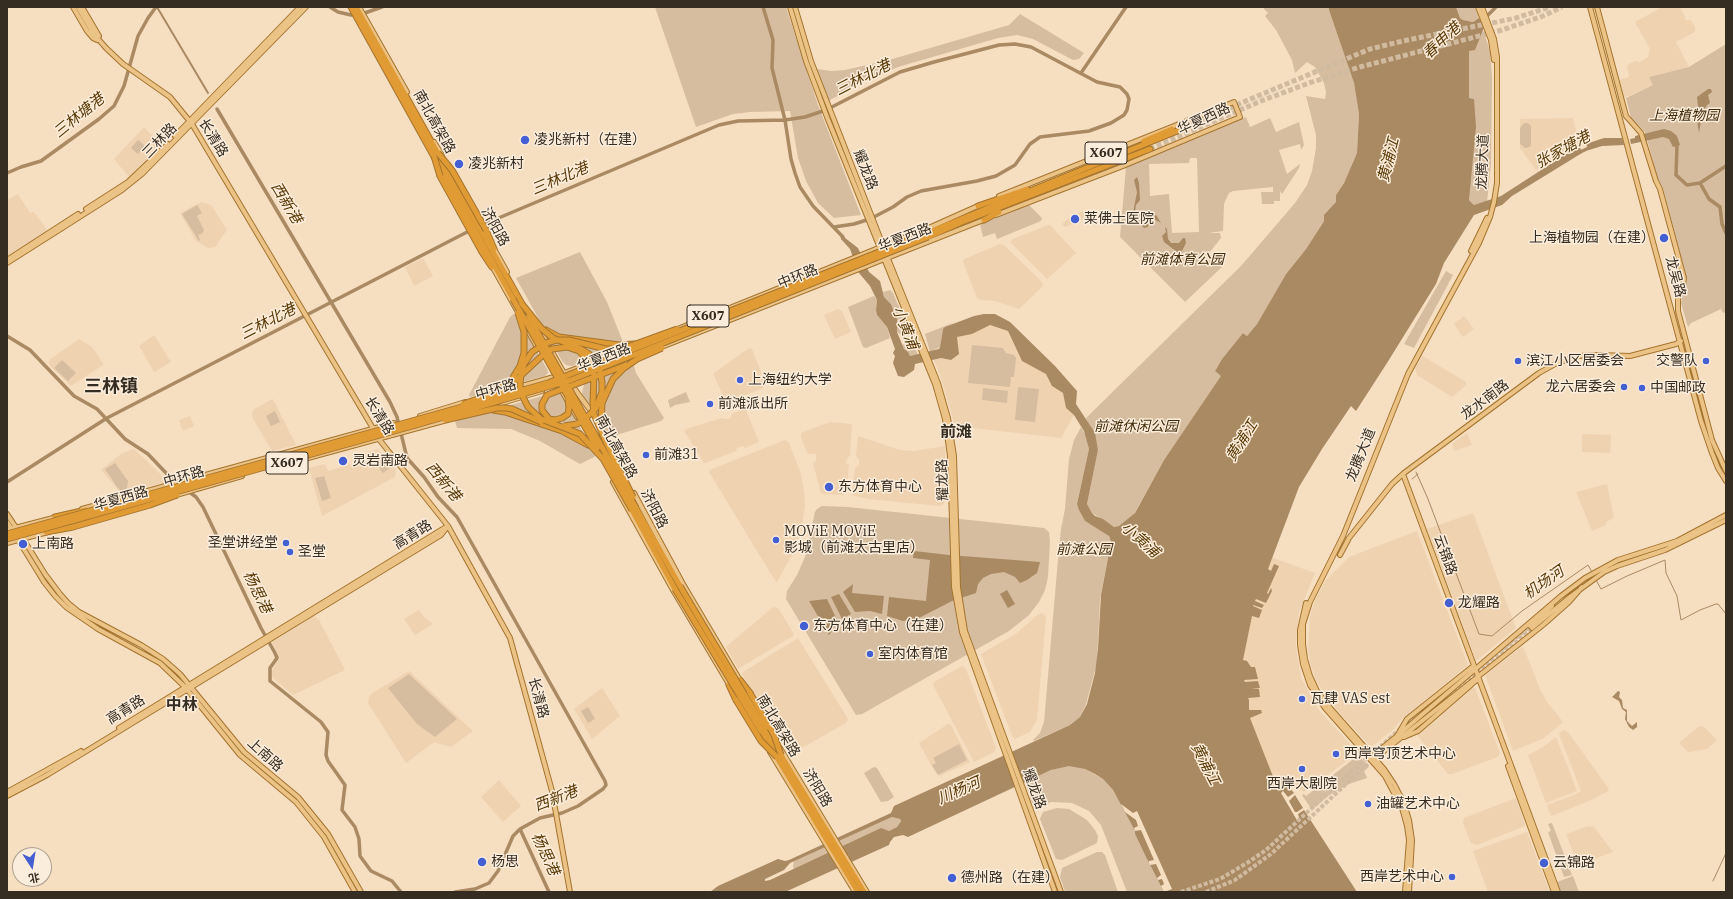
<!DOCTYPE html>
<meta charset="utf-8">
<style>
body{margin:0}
#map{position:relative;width:1733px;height:899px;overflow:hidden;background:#f6dec1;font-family:"IBM Plex Serif","Noto Sans SC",serif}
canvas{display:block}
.frame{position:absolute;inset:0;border:8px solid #362d22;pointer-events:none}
.north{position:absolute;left:12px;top:847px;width:40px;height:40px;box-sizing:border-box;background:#fbeddb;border:1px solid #aca091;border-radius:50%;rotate:168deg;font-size:11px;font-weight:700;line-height:16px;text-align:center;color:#362d22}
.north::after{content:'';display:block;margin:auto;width:14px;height:18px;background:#445fd2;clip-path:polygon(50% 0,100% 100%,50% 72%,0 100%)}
</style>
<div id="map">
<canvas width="1733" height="899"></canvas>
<div class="frame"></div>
<div class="north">北</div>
</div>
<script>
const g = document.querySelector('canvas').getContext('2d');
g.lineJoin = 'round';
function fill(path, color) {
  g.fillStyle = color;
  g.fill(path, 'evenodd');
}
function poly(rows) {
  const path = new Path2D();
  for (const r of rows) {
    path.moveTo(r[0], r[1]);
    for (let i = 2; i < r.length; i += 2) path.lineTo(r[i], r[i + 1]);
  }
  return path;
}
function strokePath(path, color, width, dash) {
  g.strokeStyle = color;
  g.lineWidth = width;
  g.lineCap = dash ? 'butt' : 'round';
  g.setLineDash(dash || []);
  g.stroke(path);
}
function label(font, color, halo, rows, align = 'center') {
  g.font = font + ' "IBM Plex Serif","Noto Sans SC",serif';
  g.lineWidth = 3;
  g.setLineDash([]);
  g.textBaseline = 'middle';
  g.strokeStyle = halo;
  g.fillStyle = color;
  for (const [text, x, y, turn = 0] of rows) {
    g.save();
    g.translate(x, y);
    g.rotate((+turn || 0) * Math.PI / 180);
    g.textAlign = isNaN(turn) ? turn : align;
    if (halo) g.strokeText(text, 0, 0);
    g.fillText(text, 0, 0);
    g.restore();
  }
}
fill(poly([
 [1662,7,1680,7,1686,20,1691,20,1695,27,1695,32,1676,42,1689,67,1649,77,1653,85,1624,98,1619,80,1629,77,1627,67,1629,64,1635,61,1640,62,1648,57,1650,49,1635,22],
 [1573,118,1579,144,1536,170,1520,148,1520,119],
 [144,127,163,147,142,168,129,177,114,159],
 [18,194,30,213,34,212,48,231,7,257,7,200],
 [201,202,211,205,227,230,215,247,208,248,196,241,180,213],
 [1083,211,1093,211,1092,216,1065,227,1062,224,1072,215],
 [1048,225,1050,225,1076,253,1047,279,1010,242,1013,239],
 [1000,244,1004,245,1043,283,1042,287,1019,309,995,301,980,300,977,298,963,262,964,259],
 [423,258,433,276,414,286,405,267],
 [838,309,842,311,851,332,835,339,824,315],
 [1464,316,1474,329,1463,337,1454,324],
 [987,325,990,325,1008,331,1022,361,1047,374,1052,386,1063,393,1066,408,1074,415,1061,438,955,426,940,375,934,360,941,358,951,360,959,354,956,337,972,334],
 [154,335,171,362,154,372,139,346],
 [79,339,92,347,103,363,103,365,71,386,49,365,49,360],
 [749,348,752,349,766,385,763,388,726,403,714,375,714,373],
 [1421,355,1466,382,1466,385,1452,397,1417,375,1415,368],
 [273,399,296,445,272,451,253,419,252,412,254,409],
 [745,408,759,442,745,448,743,446,737,448,736,451,705,463,704,463,686,434,684,431,686,429,722,418,727,419,731,418,732,414],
 [190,416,194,426,183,431,179,420],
 [830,422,852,424,852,426,850,456,847,458,846,464,849,465,846,493,843,495,821,494,813,463,816,461,816,454,809,454,807,452,801,438,801,434,803,432],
 [1467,433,1472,445,1454,451,1452,444],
 [1582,434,1611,435,1610,453,1582,452],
 [858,436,900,450,914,451,945,446,946,476,944,504,940,506,868,499,852,495,855,468,859,465,859,459,856,456],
 [785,440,789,443,801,474,804,491,805,504,803,520,795,550,777,582,774,579,709,472,712,469],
 [134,449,167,480,167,482,121,493,101,470,121,454],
 [378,449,396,470,395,477,322,516,309,468,325,464,328,471,361,461,361,454],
 [1607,484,1614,518,1606,522,1606,525,1592,531,1576,492],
 [1473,513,1516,628,1476,661,1427,529],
 [1417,531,1468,665,1400,721,1394,729,1371,747,1335,708,1316,681,1310,663,1308,649,1310,617,1315,600,1325,581,1349,557],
 [1268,556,1315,573,1299,612,1296,645,1301,678,1319,710,1358,753,1304,792,1285,781,1272,783,1246,717,1239,663,1249,613],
 [773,607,778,608,794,634,793,636,738,669,726,647],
 [419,610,425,618,433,624,415,635,404,619],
 [1042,613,1046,617,1037,720,1030,732,1015,739,1012,736,981,654,1017,633,1037,615],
 [311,616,315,616,319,620,345,670,293,695,274,679,271,674,278,658,277,652,271,641],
 [798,638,848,719,846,723,793,753,788,751,742,674,743,672],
 [1523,646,1540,689,1547,702,1563,722,1544,738,1513,751,1485,675],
 [962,666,966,669,996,748,994,752,974,762,933,685,934,682],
 [409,671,473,731,451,747,434,742,406,763,368,703,369,697,371,694],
 [602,688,620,716,592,739,574,709],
 [1475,688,1500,753,1498,757,1452,774,1448,774,1417,735,1471,689],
 [948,724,951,725,970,762,940,776,935,772,919,743],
 [1699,726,1704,727,1717,740,1707,749,1688,752,1679,743],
 [1563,730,1568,732,1609,789,1607,792,1589,801,1551,816,1547,805,1574,795,1581,791,1559,734],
 [1556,737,1577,791,1546,803,1528,755,1543,747],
 [499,780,521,806,503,822,481,797],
 [1516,798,1525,824,1525,826,1477,845,1471,843,1463,823,1464,818],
 [1588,826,1594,827,1613,852,1578,865,1566,834],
 [1527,832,1550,892,1488,892,1473,851]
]), '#efd3b0');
fill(poly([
 [655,7,786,7,818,105,861,215,834,218,818,203,806,181,798,158,790,111,750,112,733,114,696,127],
 [1264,7,1327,7,1330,12,1354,83,1359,114,1357,153,1344,183,1336,195,1340,205,1323,222,1306,249,1286,274,1257,324,1247,336,1243,333,1222,359,1215,371,1222,376,1164,460,1133,516,1119,526,1114,527,1092,513,1087,504,1098,450,1086,418,1241,266,1295,203,1307,185,1312,171,1316,148,1316,135,1306,96,1325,99,1326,92,1324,83,1315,67,1307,62,1295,73,1292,60,1276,30,1265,16,1268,13,1264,9],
 [1456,7,1475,7,1479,18,1473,22,1463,20,1460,18],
 [1020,14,1084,53,1079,59,1073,60,1033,39,1017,35,998,38,898,67,866,81,828,101,817,69,831,71,845,70,889,60,1009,25],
 [1483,30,1490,51,1492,77,1491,164,1487,202,1474,205,1469,200,1474,99,1469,98,1469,51,1479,39],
 [1726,44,1726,312,1723,313,1721,309,1691,323,1688,327,1681,303,1687,280,1663,188,1658,179,1645,132,1631,118,1626,98,1653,85,1649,77,1689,67],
 [1246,117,1250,127,1270,118,1276,132,1299,122,1304,145,1301,150,1300,144,1279,150,1287,174,1300,164,1299,168,1282,194,1280,191,1280,201,1274,201,1274,204,1262,204,1261,192,1273,192,1273,187,1233,191,1229,193,1224,204,1223,231,1208,233,1220,233,1221,238,1209,253,1222,267,1185,302,1120,237,1126,167],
 [1190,158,1197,158,1199,232,1172,233,1169,194,1150,196,1149,164,1189,163],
 [1524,123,1528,123,1531,126,1531,144,1530,147,1525,148,1520,144,1520,128],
 [138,140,145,146,138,154,131,148],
 [197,205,202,213,197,216,204,230,203,233,198,235,200,240,199,241,182,214],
 [1029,205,1042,218,1041,221,997,239,995,233,983,237,980,224],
 [580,252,607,302,625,347,572,366,566,365,562,361,516,278],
 [1446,271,1453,275,1414,348,1404,344],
 [890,290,893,293,907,326,907,331,900,334,896,331,897,319,891,304,884,297,883,292],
 [874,296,877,300,876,310,877,315,887,327,890,338,866,348,863,347,848,307],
 [515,313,547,369,548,373,545,376,470,397,469,395,510,317],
 [955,322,943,329,940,347,930,352,925,334],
 [909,342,913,344,918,355,910,356,904,349,902,345],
 [972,345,1003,348,1006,353,1014,355,1016,358,1014,377,1011,377,1010,387,968,383],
 [632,359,636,373,664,418,661,421,610,437,582,394,583,388,586,378],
 [62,360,76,373,68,381,54,368],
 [1018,387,1039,389,1035,422,1015,420],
 [983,388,1008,391,1007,403,982,400],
 [560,391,596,456,580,464,540,441,511,429,457,428,455,421],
 [686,392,690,402,675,405,670,408,668,400],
 [275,411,280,422,271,426,266,416],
 [1081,427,1086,436,1089,449,1077,504,1085,521,1108,534,1111,542,1100,599,1097,663,1086,704,1080,717,1070,725,1034,741,1033,740,1040,733,1044,722,1057,571,1061,529,1065,509,1069,459,1074,440],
 [380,455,390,468,383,473,373,461],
 [115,463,128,481,127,488,125,490,120,490,117,487,105,469],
 [324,476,331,498,322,501,315,478],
 [822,506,848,507,1044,528,1049,532,1050,541,1048,577,1045,590,1039,602,1029,615,1009,631,862,714,856,715,786,599,787,591,797,575,805,557,815,512,817,509],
 [409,674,457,719,435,737,417,724,388,688],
 [588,707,595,719,588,723,581,711],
 [959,744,967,760,938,775,932,765,936,763,933,758],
 [1356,757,1360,757,1369,767,1364,771,1367,778,1349,784,1328,796,1312,810,1302,795,1304,794,1306,796],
 [1064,766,1075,766,1085,769,1103,779,1113,790,1135,831,1135,834,1145,855,1164,892,1127,892,1101,825,1089,811,1072,803,1051,802,1034,809,1025,782,1051,770],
 [874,767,877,768,894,797,888,801,881,802,864,773],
 [1057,808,1069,809,1087,820,1095,830,1098,836,1097,843,1062,860,1056,859,1040,819,1043,812],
 [892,817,900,819,901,821,897,827,889,831,881,829,794,869,793,867,794,861],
 [1552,823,1572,875,1564,877,1548,832,1551,831,1548,824],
 [1097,852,1102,852,1105,855,1118,892,1065,892,1060,877,1062,868],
 [1573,876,1579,892,1561,892,1557,882]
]), '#d6bda0');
fill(poly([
 [1328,7,1456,7,1460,18,1463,20,1473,22,1479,18,1484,27,1483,30,1475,50,1469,51,1469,98,1474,99,1476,127,1469,200,1474,205,1501,196,1563,156,1580,147,1582,153,1512,196,1502,205,1474,215,1444,263,1436,284,1387,363,1356,411,1351,406,1322,449,1299,487,1268,569,1271,571,1274,564,1279,566,1267,593,1268,594,1271,588,1272,591,1266,603,1256,599,1255,601,1264,605,1262,608,1253,605,1253,606,1262,610,1259,618,1252,616,1243,660,1247,661,1251,667,1255,667,1258,679,1244,680,1245,682,1258,681,1260,688,1251,689,1259,689,1260,697,1248,698,1249,700,1249,710,1261,710,1262,713,1250,718,1274,779,1282,776,1282,784,1285,786,1288,786,1294,793,1288,797,1283,791,1281,793,1298,822,1300,821,1298,814,1304,810,1357,892,1164,892,1145,855,1135,834,1135,831,1113,790,1103,779,1095,774,1085,769,1069,766,1051,770,908,837,903,835,894,837,890,842,889,845,785,892,710,892,718,886,778,859,785,861,789,860,891,813,894,806,1070,725,1080,717,1087,704,1095,673,1098,649,1101,595,1111,542,1109,536,1085,521,1079,510,1077,504,1089,449,1084,431,1074,415,1066,408,1063,393,1052,386,1046,374,1022,361,1008,331,990,325,972,334,957,337,959,354,951,360,941,358,915,364,914,370,904,377,898,376,893,363,895,356,893,353,895,349,887,327,877,315,876,310,877,300,870,286,859,273,850,249,841,239,840,234,858,248,869,272,880,281,884,297,891,304,897,319,897,332,904,349,908,352,910,356,939,349,940,347,943,329,945,327,974,316,984,314,995,314,1010,322,1055,366,1077,391,1076,404,1095,433,1098,450,1087,504,1092,513,1095,516,1103,519,1114,527,1119,526,1135,513,1164,460,1221,376,1215,371,1222,359,1243,333,1247,336,1257,324,1286,274,1306,249,1324,221,1324,215,1336,202,1336,195,1344,183,1357,153,1359,114,1354,83],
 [892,817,900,819,901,821,897,827,889,831,881,828,770,880,765,881,765,879,784,870,790,863],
 [1708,89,1711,89,1712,92,1708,95,1710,103,1707,105,1706,107,1703,110,1699,133,1696,113,1698,106,1697,97],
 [1664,129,1671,131,1677,136,1680,145,1673,147,1669,139,1663,137,1631,144,1630,139,1635,138,1635,136],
 [1604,138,1622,138,1624,145,1602,146,1589,150,1586,144],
 [1137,177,1139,183,1140,200,1136,205,1135,212,1143,214,1146,221,1149,220,1152,216,1156,215,1161,223,1154,219,1149,222,1148,227,1144,228,1139,222,1138,218,1133,213,1137,192,1134,180],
 [1165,227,1167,229,1168,239,1171,243,1179,243,1183,238,1185,238,1186,243,1181,253,1177,252,1164,242,1162,236,1166,232],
 [914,551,949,555,1040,562,1037,573,1027,580,1020,583,1015,577,1004,572,991,574,983,578,978,584,976,593,952,601,917,619,903,621,887,616,889,597,926,601,930,560,913,558],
 [853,584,852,593,884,596,882,614,870,611,855,612,843,592],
 [1007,590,1015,604,1008,608,1000,594],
 [839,594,851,614,842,619,831,597],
 [827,599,838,622,829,635,809,601],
 [1618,691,1620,692,1619,697,1622,700,1623,708,1627,710,1627,721,1632,726,1637,722,1637,727,1633,730,1629,727,1625,719,1626,712,1622,709,1619,701,1612,697],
 [1295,795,1303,808,1297,812,1295,812,1289,801]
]), '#a98a63');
fill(poly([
 [1121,804,1133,813,1137,811,1172,889,1164,892,1161,886,1164,884,1162,879,1158,880,1157,878,1161,875,1156,864,1150,865,1149,863,1149,861,1154,860,1141,830,1135,831,1134,828,1138,826,1136,820,1125,812]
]), '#f6dec1');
strokePath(poly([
 [1416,472,1428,499,1479,634,1492,636,1522,611,1588,565,1592,572],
 [1412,479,1418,474],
 [1596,580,1601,589,1627,576,1665,560,1666,573,1677,596,1681,620,1700,610,1716,604,1718,604,1726,614],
 [1713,881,1726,853]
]), '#a98a63', 1);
strokePath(poly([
 [157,7,208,93]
]), '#a98a63', 2);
strokePath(poly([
 [330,7,338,12,351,15,359,15,382,7],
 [763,7,773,40,772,68,785,120,791,159,795,173,800,187,813,206,843,237],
 [1484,19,1496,7],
 [1081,73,1126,7],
 [217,109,390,402,397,417,407,458,424,477,438,497,457,517,605,781,606,785,603,789,578,806,562,813,540,818,520,829,513,836,498,871,489,883,475,889,455,892],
 [1676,143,1677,145,1676,175,1687,185,1700,183,1726,166],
 [1578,153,1591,147],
 [7,173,21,167,41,161,99,119,114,106,124,86,138,36,148,18,156,7],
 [1700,183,1709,199,1720,207,1722,224,1726,233],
 [482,225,719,125,738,121,785,120,805,117,826,110,900,72,934,62,999,45,1015,44,1031,47,1097,82,1120,87,1127,94,1129,99,1127,110,1124,115,1111,123,1089,131,1040,137,1030,144,1015,165,996,176,977,181,921,191,907,197,893,207,870,219,854,224,834,227],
 [7,336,30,350,74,396,97,409,125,439,148,454,167,474,179,483],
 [7,482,107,418,471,230],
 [188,491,196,497,203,507,261,628,275,653,277,658,270,668,270,681,321,722,328,732,326,755,328,761,345,785,342,810,355,827,359,839,360,856,371,871,392,881,401,892],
 [520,829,549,892]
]), '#a98a63', 3.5);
strokePath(poly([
 [1501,650,1530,626],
 [1422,719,1532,628],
 [1409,734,1418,727],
 [1380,747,1417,714],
 [1181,892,1220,879,1247,863,1266,850,1361,763,1383,746],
 [1206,892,1235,880,1271,854,1373,759]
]), '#d0bba1', 4, [4, 2]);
strokePath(poly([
 [1196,125,1241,103,1370,49,1403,41,1516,18,1550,7],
 [1181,126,1221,109],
 [1182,129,1197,124],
 [1150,149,1261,101,1309,83,1360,67,1502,30,1543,16,1562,7]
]), '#d0bba1', 5, [5, 2.5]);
const major = poly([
 [73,7,87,31,93,38,97,40],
 [78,7,93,33,106,48,123,64,170,97,192,124,374,430],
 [82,7,99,36],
 [359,7,407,92],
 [790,7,806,61,827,117,880,248],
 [795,7,811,61,884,248],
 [1590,7,1701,421,1712,453,1718,468,1726,481],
 [1597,7,1626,116,1641,133,1656,181,1660,189,1684,278,1683,286,1678,299,1678,311,1712,440,1726,471],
 [1491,40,1494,60],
 [175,136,300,7],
 [434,142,442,155],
 [86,209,128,182,168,144],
 [996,215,1123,166,1240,117,1234,102,999,196],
 [493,247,507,272],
 [1471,251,1487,218],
 [883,256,935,384,945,419,950,456,954,587,962,632,1055,892],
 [887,256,938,383,948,418,954,456,958,587,965,631,1061,892],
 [7,260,78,214],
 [7,263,122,190,142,174,306,7],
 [491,264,519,314],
 [522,320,537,347],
 [537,325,565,375],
 [675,330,933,226,980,205],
 [659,348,986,219],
 [598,372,640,355],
 [556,381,577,417],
 [571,384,593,414],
 [504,391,554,377,593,362],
 [482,409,542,391],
 [420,416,465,402],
 [378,438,448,526,510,638,552,791,570,892],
 [297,461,447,420],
 [1403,474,1558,892],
 [613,482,673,590,730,686],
 [634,493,683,584,741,682],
 [176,495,242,476],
 [82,509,394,423],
 [7,514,17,529],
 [7,522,13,531],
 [7,530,57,517],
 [22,537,45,574,60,594,68,603,79,612,141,645,163,659,180,674,244,752,298,797,328,834,361,892],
 [17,538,44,582,55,596,66,607,98,629,160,663,185,687,240,755,296,802,324,837,355,892],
 [7,543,48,532],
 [1340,555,1349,538,1392,484,1404,473,1539,373,1557,363,1579,356,1598,355,1630,356,1676,344,1681,341],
 [1306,603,1300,630,1300,645,1303,664,1310,685,1325,708,1385,776,1402,808,1407,826,1409,840,1405,892],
 [1530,626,1552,606],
 [1532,628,1571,596,1604,572,1617,566,1665,550,1726,520],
 [1468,687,1477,680],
 [119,728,446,527],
 [1397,736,1561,596,1585,578,1618,560,1677,541,1726,515],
 [1404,737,1418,731,1471,685],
 [780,748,867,892],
 [1381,749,1397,736,1407,719,1472,667],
 [770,752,855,892],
 [1374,759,1543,625,1569,602,1582,587],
 [1508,766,1554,892],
 [7,792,81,751],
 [7,796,47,775,441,535,448,526],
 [1409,892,1412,840,1409,820,1404,803,1394,784,1384,769,1331,709,1317,691,1310,676,1305,659,1303,644,1303,624,1310,602,1343,536,1408,374,1479,243,1490,217,1494,202,1497,183,1497,57,1494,39]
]);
const highway = poly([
 [351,7,513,299],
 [356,7,522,304],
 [1144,141,1172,129],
 [440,176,482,252,492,267],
 [978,206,1027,189],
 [984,220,999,212],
 [486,230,494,249],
 [927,233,1182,129],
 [928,237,962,222,1150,149],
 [546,330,559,337,619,345,634,344],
 [493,410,505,412,562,431,588,445],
 [636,508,680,586],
 [632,510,675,589],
 [55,517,86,510],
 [46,532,73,527],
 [740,680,750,693],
 [729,685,736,700],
 [765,729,864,892],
 [761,731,858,892]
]);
strokePath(major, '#a4742e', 6);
strokePath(highway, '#a4742e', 7);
strokePath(major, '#ecc386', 4);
strokePath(highway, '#e09b35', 5);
const majorBridge = poly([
 [1478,7,1491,40],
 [1482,7,1494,39]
]);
const highwayBridge = poly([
 [438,153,452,170,486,230],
 [434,156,440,176],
 [513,299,597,448],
 [522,304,542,329,553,338,579,348,589,354,600,371,602,382,602,392,596,408,584,420,577,424,564,426],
 [529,317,636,508],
 [501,388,512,379,520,366,524,353,524,332,518,313],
 [568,399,569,408,568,414,562,418,555,420,549,419,542,410,542,404,547,395,626,365],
 [463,404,504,390,513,383,546,352,552,349,567,347,579,351,590,363,594,374,593,403,594,414,606,442],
 [445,420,497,408,506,408,512,409,541,422],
 [603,432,601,424,602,403,613,379,624,368,637,359,662,348],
 [605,440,633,497],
 [602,457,632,510],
 [603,459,580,434,541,419,528,407,521,393,520,385,521,372,524,364,532,352,546,343,557,340,569,340,606,349,622,349,677,329],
 [73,527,150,505,177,495],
 [7,534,548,383,927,233],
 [7,539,416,425,571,380,928,237],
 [680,586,765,729],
 [675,589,761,731],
 [750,693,774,735,781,755],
 [736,700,761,741,777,757]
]);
strokePath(majorBridge, '#a4742e', 6, []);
strokePath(highwayBridge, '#a4742e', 7, []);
strokePath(majorBridge, '#ecc386', 4);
strokePath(highwayBridge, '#e09b35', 5);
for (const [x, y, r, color] of [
 [525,140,5,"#445fd2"],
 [459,164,5,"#445fd2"],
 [1075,219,5,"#445fd2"],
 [1664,238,5,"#445fd2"],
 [1518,361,4,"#445fd2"],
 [1706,361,4,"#445fd2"],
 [740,380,4,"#445fd2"],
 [1624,387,4,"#445fd2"],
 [1642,388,4,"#445fd2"],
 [710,404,4,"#445fd2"],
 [646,455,4,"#445fd2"],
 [343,461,5,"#445fd2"],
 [829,487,5,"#445fd2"],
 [776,540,4,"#445fd2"],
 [286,543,4,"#445fd2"],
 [23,544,5,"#445fd2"],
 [290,552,4,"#445fd2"],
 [1449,603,5,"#445fd2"],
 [804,626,5,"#445fd2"],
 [870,654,4,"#445fd2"],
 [1302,699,4,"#445fd2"],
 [1336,754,4,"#445fd2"],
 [1302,769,4,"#445fd2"],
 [1368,804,4,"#445fd2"],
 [482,862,5,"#445fd2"],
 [1544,863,5,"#445fd2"],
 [1452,877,4,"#445fd2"],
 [952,878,5,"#445fd2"]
]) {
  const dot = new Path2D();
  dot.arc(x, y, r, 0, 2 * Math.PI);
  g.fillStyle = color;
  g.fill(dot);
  strokePath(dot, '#fbeddb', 1.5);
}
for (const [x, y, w] of [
 [1106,153,42],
 [708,316,42],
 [287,463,42]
]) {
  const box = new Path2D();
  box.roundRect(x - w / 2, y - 11, w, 22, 3);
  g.fillStyle = '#fbeddb';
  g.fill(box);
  strokePath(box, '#362d22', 1);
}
label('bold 13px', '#362d22', null, [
 ["X607",1106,153],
 ["X607",708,316],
 ["X607",287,463]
]);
label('italic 14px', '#422b0a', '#fbeddb', [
 ["上海植物园",1684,116],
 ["前滩体育公园",1182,260],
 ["前滩休闲公园",1136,427],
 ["前滩公园",1084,550]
]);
label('14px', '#362d22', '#fbeddb', [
 ["华夏西路",1204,119,-25],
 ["南北高架路",434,122,61],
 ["长清路",213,138,58],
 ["三林路",160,141,-46],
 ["龙腾大道",1483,162,-88],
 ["耀龙路",865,170,68],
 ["济阳路",495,227,61],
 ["华夏西路",905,238,-21],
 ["中环路",798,277,-22],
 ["龙吴路",1675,277,75],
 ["华夏西路",604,358,-21],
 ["中环路",496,390,-16],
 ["龙水南路",1485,400,-37],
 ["长清路",379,416,58],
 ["南北高架路",616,447,61],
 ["龙腾大道",1361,455,-68],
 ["中环路",184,477,-16],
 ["耀龙路",943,480,-92],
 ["华夏西路",121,499,-16],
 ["济阳路",654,509,63],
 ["高青路",413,535,-32],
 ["云锦路",1445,555,70],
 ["长清路",538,698,75],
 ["高青路",126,710,-32],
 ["南北高架路",778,726,59],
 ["上南路",265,755,42],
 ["济阳路",817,788,59],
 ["耀龙路",1034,789,70]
]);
label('14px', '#362d22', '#fbeddb', [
 ["凌兆新村（在建）",534,140],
 ["凌兆新村",468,164],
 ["莱佛士医院",1084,219],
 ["上海植物园（在建）",1655,238,"right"],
 ["滨江小区居委会",1526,361],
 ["交警队",1698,361,"right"],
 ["上海纽约大学",748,380],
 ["龙六居委会",1616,387,"right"],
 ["中国邮政",1650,388],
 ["前滩派出所",718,404],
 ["前滩31",654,455],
 ["灵岩南路",352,461],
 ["东方体育中心",838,487],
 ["MOViE MOViE",784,532],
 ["影城（前滩太古里店）",784,548],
 ["圣堂讲经堂",278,543,"right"],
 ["上南路",32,544],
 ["圣堂",298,552],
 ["龙耀路",1458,603],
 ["东方体育中心（在建）",813,626],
 ["室内体育馆",878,654],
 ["瓦肆 VAS est",1310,699],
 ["西岸穹顶艺术中心",1344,754],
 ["西岸大剧院",1302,784,"center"],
 ["油罐艺术中心",1376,804],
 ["杨思",491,862],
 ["云锦路",1553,863],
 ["西岸艺术中心",1444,877,"right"],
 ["德州路（在建）",961,878]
], 'left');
label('italic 15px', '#593905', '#fbeddb', [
 ["春申港",1442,41,-43],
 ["三林北港",863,78,-27],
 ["三林塘港",79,116,-39],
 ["张家塘港",1563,150,-29],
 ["黄浦江",1389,160,-76],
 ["三林北港",560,179,-23],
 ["西新港",286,203,59],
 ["三林北港",268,322,-27],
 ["小黄浦",905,328,68],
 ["黄浦江",1242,441,-58],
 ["西新港",443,482,50],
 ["小黄浦",1140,540,41],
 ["机场河",1544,583,-35],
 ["杨思港",257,592,64],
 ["黄浦江",1205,764,63],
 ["川杨河",959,791,-24],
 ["西新港",556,799,-21],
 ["杨思港",545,854,65]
]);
label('bold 16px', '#362d22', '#fbeddb', [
 ["前滩",956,432],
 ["中林",182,705]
]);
label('bold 18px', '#362d22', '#fbeddb', [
 ["三林镇",111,387]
]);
</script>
